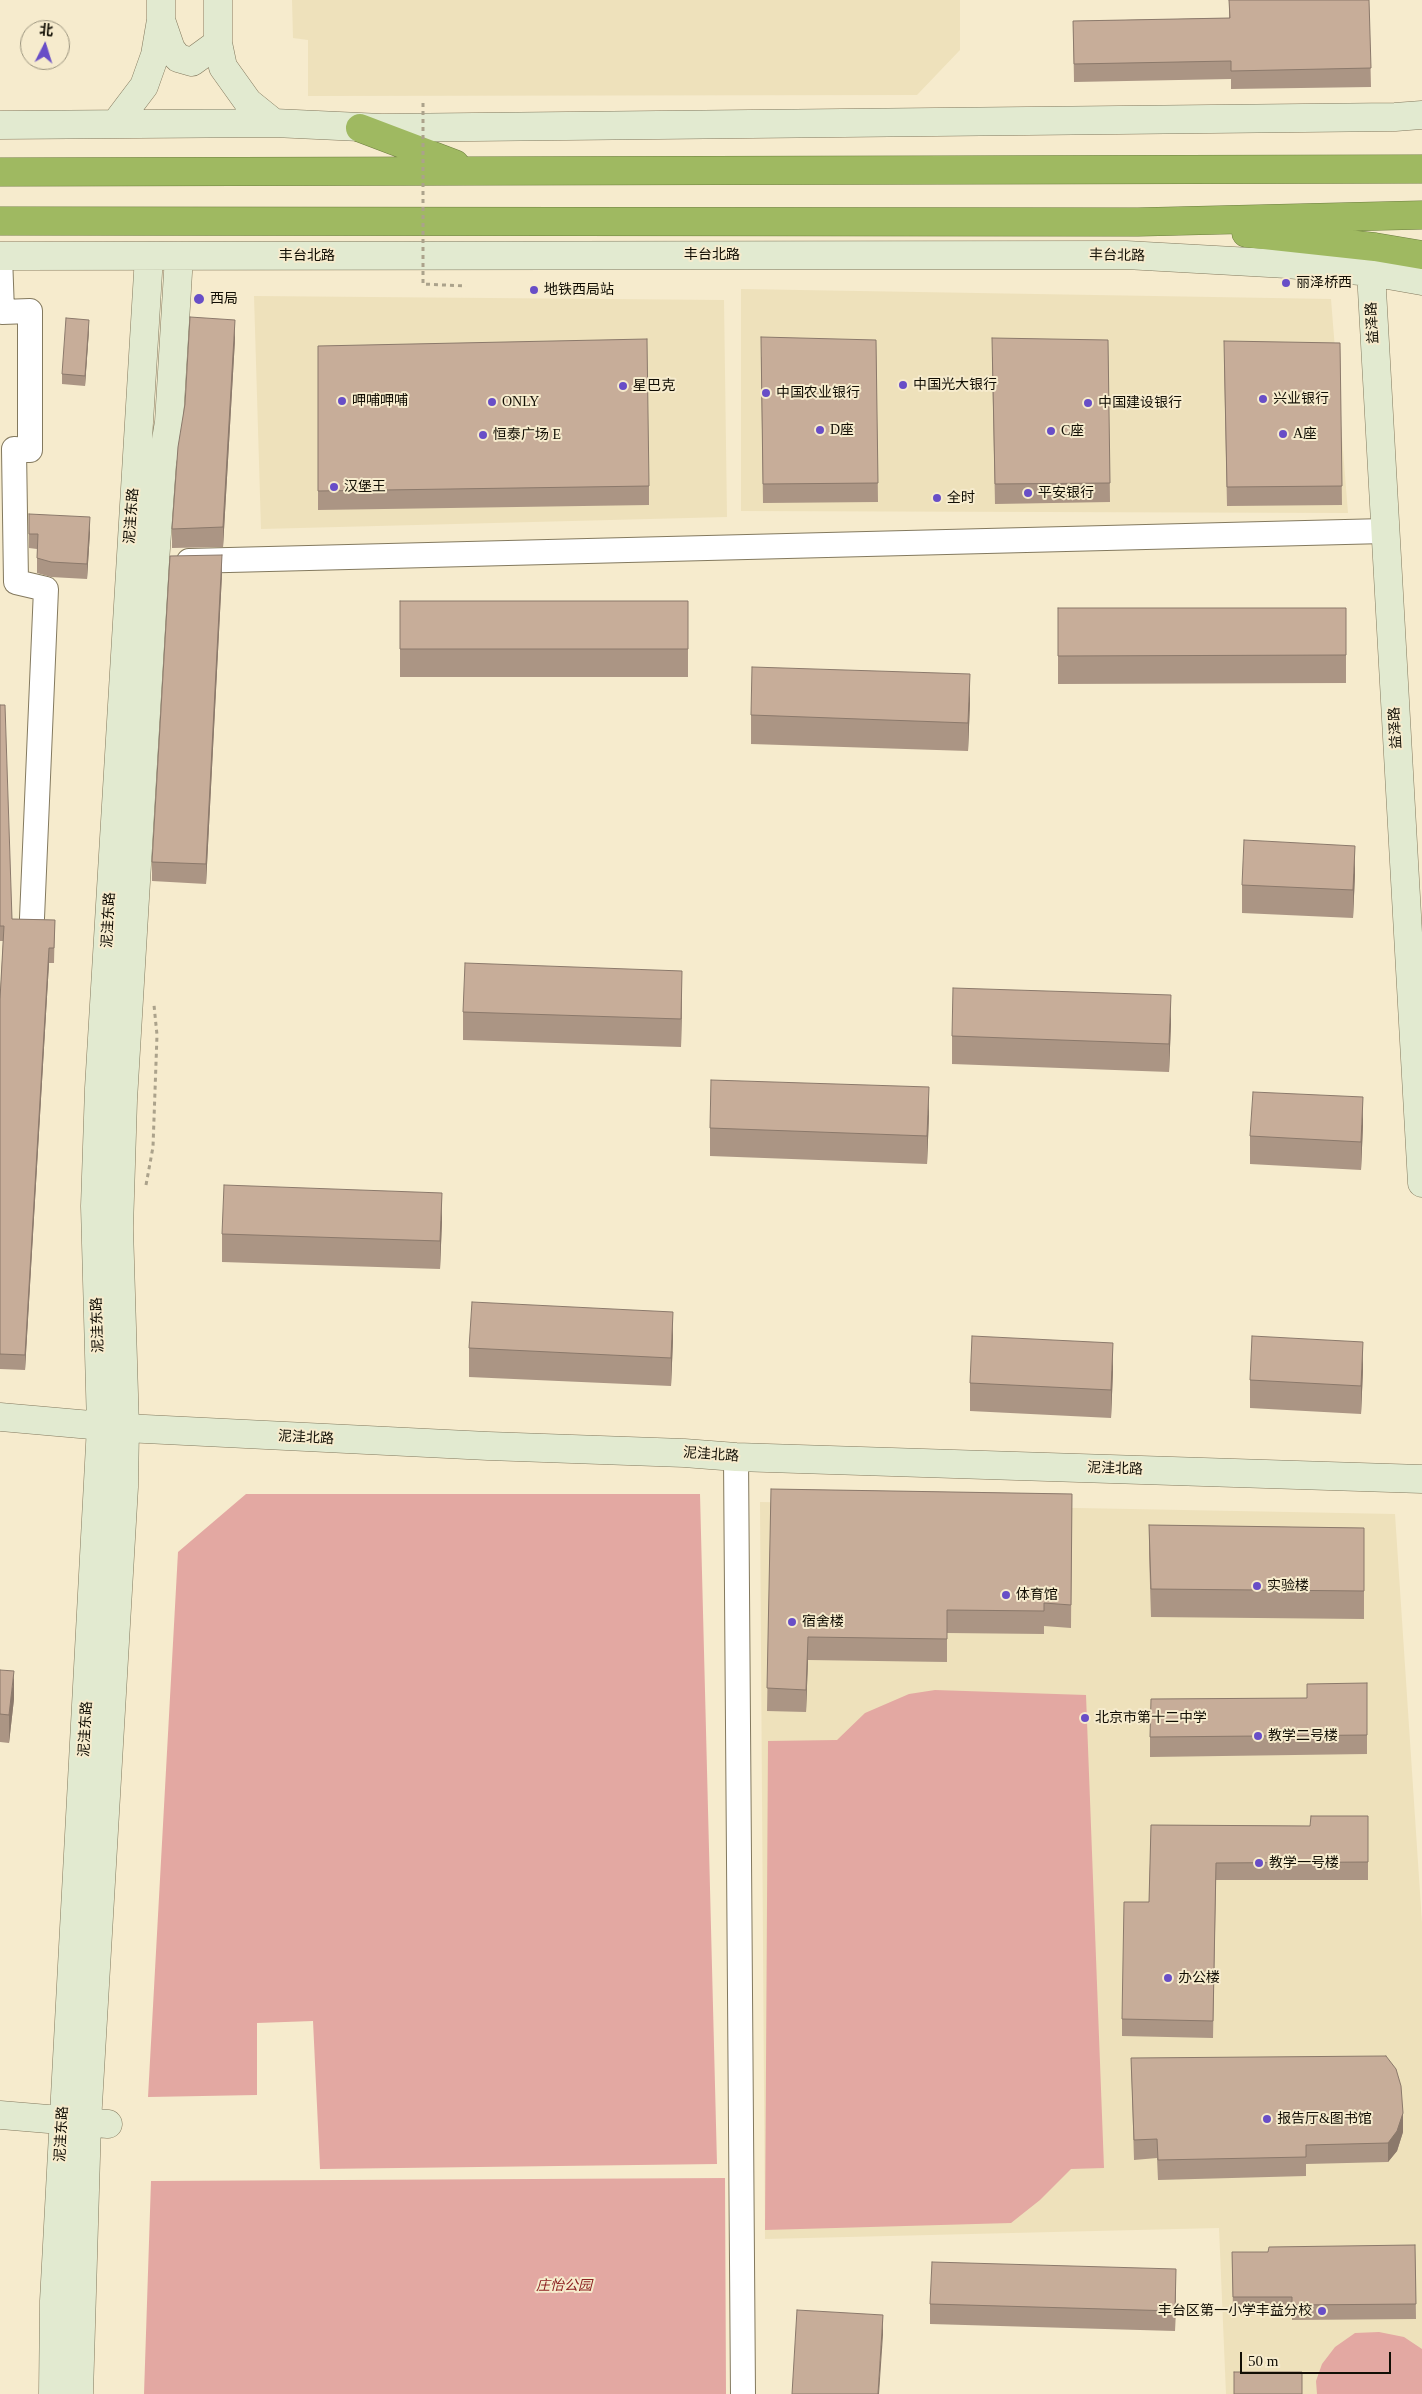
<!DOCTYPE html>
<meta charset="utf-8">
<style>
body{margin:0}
#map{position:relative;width:1422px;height:2394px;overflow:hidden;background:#f6ebcd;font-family:"Times New Roman","Noto Sans SC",serif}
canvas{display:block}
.north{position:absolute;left:20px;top:20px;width:50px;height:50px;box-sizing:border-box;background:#f6ebcd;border:1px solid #9a937d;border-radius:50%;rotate:5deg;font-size:14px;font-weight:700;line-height:20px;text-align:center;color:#110e04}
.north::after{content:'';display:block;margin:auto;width:18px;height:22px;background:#684ec7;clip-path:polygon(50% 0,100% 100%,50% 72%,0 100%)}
.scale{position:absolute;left:1240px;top:2352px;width:151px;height:22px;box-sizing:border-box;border:2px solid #110e04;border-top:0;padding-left:6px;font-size:15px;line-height:18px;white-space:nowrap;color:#110e04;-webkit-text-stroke:4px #f6ebcd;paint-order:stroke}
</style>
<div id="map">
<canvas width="1422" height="2394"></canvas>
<div class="north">北</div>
<div class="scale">50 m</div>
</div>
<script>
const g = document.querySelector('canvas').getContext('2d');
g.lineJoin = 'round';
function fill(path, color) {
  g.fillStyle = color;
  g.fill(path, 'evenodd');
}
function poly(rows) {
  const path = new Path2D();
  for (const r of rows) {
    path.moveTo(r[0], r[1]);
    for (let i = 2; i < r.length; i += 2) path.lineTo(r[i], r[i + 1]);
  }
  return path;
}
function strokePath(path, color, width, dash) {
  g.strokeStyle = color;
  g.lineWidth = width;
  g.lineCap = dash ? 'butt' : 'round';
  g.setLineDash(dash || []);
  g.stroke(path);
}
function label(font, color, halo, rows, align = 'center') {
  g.font = font + ' "Times New Roman","Noto Sans SC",serif';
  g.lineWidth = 4;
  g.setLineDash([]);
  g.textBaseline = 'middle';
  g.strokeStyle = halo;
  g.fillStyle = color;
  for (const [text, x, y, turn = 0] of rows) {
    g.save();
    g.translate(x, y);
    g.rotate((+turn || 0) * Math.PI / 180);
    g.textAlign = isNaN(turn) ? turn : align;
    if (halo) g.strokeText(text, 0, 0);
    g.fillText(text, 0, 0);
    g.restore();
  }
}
fill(poly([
 [292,0,960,0,960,50,917,95,308,96,308,40,293,38],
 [741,289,1331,299,1348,513,741,511],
 [254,296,724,300,727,517,261,529],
 [760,1502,1395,1514,1422,1923,1422,2394,1226,2394,1219,2228,765,2239]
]), '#eee1bb');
fill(poly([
 [246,1494,700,1494,717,2164,320,2169,313,2021,257,2023,257,2095,148,2097,178,1552],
 [935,1690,1086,1695,1104,2168,1071,2169,1040,2200,1011,2223,765,2230,768,1741,837,1740,865,1713,909,1694],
 [725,2178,726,2394,144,2394,151,2181],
 [1379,2332,1404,2337,1422,2349,1422,2394,1317,2394,1316,2381,1322,2364,1335,2347,1355,2333]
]), '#e3a8a2');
const street = poly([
 [0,256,2,312,30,311,30,450,14,449,16,582,46,589,32,918],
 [189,561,1385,531],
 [736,1457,743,2394]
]);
const secondary = poly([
 [218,0,218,43,223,67,248,102,274,123],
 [161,20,171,49,178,58,192,62,218,43],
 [116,123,144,86,155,55,161,20,161,0],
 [0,125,274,123,382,128,1395,117,1422,115],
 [0,256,1126,255,1287,264,1371,272,1422,281],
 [1371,272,1422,1183],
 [0,1417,125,1428,488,1446,684,1453,736,1457,1422,1479],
 [0,2115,108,2124],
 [53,2394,54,2301,101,1426,95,1206,99,1088,149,256],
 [79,2394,87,2122,124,1487,125,1428,119,1228,123,1100,155,562,162,464,169,422,179,256]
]);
const highway = poly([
 [360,128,455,164],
 [0,172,1422,169],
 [0,221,1138,222,1422,215],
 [1246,233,1375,247,1422,255]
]);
strokePath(street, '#83795e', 26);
strokePath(secondary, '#83795e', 29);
strokePath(highway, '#6d7d40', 29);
strokePath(poly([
 [146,1185,153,1147,157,1035,154,1005]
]), '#aba28b', 3, [4, 4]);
strokePath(street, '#fff', 24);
strokePath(secondary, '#e2ead0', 28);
strokePath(highway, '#9fb961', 28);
strokePath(poly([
 [423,103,423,284,466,286]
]), '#aba28b', 3, [4, 4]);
fill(poly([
 [1229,0,1369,0,1371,87,1231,89,1231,79,1074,82,1073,21,1229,18],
 [89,330,85,386,62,384,62,374],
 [235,339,223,547,172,548,172,529],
 [876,340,878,502,763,503,761,357],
 [1108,340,1110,502,995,504,992,357],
 [1340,343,1342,505,1227,506,1224,360],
 [318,346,649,486,649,505,318,510],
 [29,514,90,532,87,579,51,577,37,573,37,549,29,548],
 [222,574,206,884,152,881,152,862],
 [400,601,688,601,688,677,400,677],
 [1058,608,1346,608,1346,683,1058,684],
 [970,702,968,751,751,744,751,715],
 [0,705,12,919,55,920,54,963,49,963,25,1370,0,1369,0,999,3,941,0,941],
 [1355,874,1353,918,1242,913,1242,885],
 [682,999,681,1047,463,1040,463,1012],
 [1171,1023,1169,1072,952,1064,952,1036],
 [929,1115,927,1164,710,1156,710,1128],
 [1363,1125,1361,1170,1250,1164,1250,1136],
 [442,1221,440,1269,222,1262,222,1234],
 [673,1340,671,1386,469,1377,469,1348],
 [1363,1370,1361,1414,1250,1408,1250,1380],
 [1113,1371,1111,1418,970,1411,970,1383],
 [771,1489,1072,1494,1071,1628,1044,1626,1044,1634,947,1633,947,1662,808,1660,806,1712,767,1711],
 [1149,1525,1364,1528,1364,1619,1151,1617,1149,1553],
 [0,1670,14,1699,9,1743,0,1742],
 [1367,1683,1367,1754,1150,1757,1150,1737],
 [1368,1816,1368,1880,1216,1880,1213,2038,1122,2036,1122,2019,1149,1902,1151,1825,1310,1826],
 [1131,2058,1403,2132,1397,2151,1388,2162,1306,2164,1306,2176,1158,2180,1157,2158,1134,2160],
 [1415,2245,1416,2319,1292,2320,1292,2311,1233,2312,1232,2252,1268,2252],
 [1176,2288,1175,2331,930,2324,930,2304]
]), '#ab9584');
fill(poly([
 [89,320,89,330,85,386,85,376],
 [235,320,235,339,223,547,223,527],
 [90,517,90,532,87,579,87,564],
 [222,555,222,574,206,884,206,864],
 [970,674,970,702,968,751,968,723],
 [1355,846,1355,874,1353,918,1353,890],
 [49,948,49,963,25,1370,25,1355],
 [682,971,682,999,681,1047,681,1019],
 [1171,995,1171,1023,1169,1072,1169,1044],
 [929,1087,929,1115,927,1164,927,1136],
 [1363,1097,1363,1125,1361,1170,1361,1142],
 [442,1193,442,1221,440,1269,440,1241],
 [673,1312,673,1340,671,1386,671,1358],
 [1363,1342,1363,1370,1361,1414,1361,1386],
 [1113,1343,1113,1371,1111,1418,1111,1390],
 [808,1637,808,1660,806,1712,806,1690],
 [14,1671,14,1699,9,1743,9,1715],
 [1403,2113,1403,2132,1397,2151,1388,2162,1388,2143],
 [1176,2269,1176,2288,1175,2331,1175,2311],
 [883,2315,883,2335,879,2394,878,2394]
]), '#8b796b');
const building = poly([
 [1229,0,1369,0,1371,68,1231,71,1231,61,1074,64,1073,21,1230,18,1229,0],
 [190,317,235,320,223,527,172,529,178,447,185,404,190,317],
 [66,318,89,320,85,376,62,374,66,318],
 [761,337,876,340,878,483,763,484,761,337],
 [992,338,1108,340,1110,483,995,484,992,338],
 [647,339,649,486,318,491,318,346,647,339],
 [1224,341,1340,343,1342,486,1227,487,1224,341],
 [29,514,90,517,87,564,51,562,37,558,38,534,29,534,29,514],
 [222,555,206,864,152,862,170,556,222,555],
 [400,601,688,601,688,649,400,649,400,601],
 [1058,608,1346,608,1346,655,1058,656,1058,608],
 [752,667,970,674,968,723,751,715,752,667],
 [0,705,5,705,12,919,55,920,54,948,49,948,25,1355,0,1354,0,999,4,926,0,926,0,705],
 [1244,840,1355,846,1353,890,1242,885,1244,840],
 [465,963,682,971,681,1019,463,1012,465,963],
 [953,988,1171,995,1169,1044,952,1036,953,988],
 [711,1080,929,1087,927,1136,710,1128,711,1080],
 [1253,1092,1363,1097,1361,1142,1250,1136,1253,1092],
 [224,1185,442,1193,440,1241,222,1234,224,1185],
 [472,1302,673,1312,671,1358,469,1348,472,1302],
 [972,1336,1113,1343,1111,1390,970,1383,972,1336],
 [1252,1336,1363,1342,1361,1386,1250,1380,1252,1336],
 [771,1489,1072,1494,1071,1605,1044,1603,1044,1611,947,1610,947,1639,808,1637,806,1690,767,1688,771,1489],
 [1149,1525,1364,1528,1364,1591,1151,1589,1149,1525],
 [0,1670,14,1671,9,1715,0,1714,0,1670],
 [1367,1683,1367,1735,1150,1737,1151,1699,1307,1698,1307,1684,1367,1683],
 [1311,1816,1368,1816,1368,1862,1216,1863,1213,2021,1122,2019,1124,1902,1149,1902,1151,1825,1310,1826,1311,1816],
 [1386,2056,1396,2069,1401,2086,1403,2113,1397,2131,1388,2143,1306,2145,1306,2157,1158,2160,1157,2139,1134,2140,1131,2058,1386,2056],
 [1415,2245,1416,2304,1292,2305,1292,2297,1233,2297,1232,2252,1268,2252,1269,2247,1415,2245],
 [932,2262,1176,2269,1175,2311,930,2304,932,2262],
 [797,2310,883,2315,878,2394,792,2394,797,2310],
 [1234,2372,1302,2372,1302,2394,1234,2394,1234,2372]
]);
fill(building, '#c7ad99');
strokePath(building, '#8b796b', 1);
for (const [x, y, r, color] of [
 [1286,283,5,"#684ec7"],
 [534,290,5,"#684ec7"],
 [199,299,6,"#684ec7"],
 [903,385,5,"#684ec7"],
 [623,386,5,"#684ec7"],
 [766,393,5,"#684ec7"],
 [1263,399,5,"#684ec7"],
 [342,401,5,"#684ec7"],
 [492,402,5,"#684ec7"],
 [1088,403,5,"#684ec7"],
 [820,430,5,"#684ec7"],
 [1051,431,5,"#684ec7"],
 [1283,434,5,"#684ec7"],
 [483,435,5,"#684ec7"],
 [334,487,5,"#684ec7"],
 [1028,493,5,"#684ec7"],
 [937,498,5,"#684ec7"],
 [1257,1586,5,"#684ec7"],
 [1006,1595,5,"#684ec7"],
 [792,1622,5,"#684ec7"],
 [1085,1718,5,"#684ec7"],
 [1258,1736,5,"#684ec7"],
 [1259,1863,5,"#684ec7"],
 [1168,1978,5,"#684ec7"],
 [1267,2119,5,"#684ec7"],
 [1322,2311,5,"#684ec7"]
]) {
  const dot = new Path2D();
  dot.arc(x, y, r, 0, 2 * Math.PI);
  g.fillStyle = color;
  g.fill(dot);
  strokePath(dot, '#f6ebcd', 2);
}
label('14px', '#110e04', '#f6ebcd', [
 ["丰台北路",712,255],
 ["丰台北路",307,256],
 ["丰台北路",1117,256,1],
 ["益泽路",1373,323,-93],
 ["泥洼东路",132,516,-86],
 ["益泽路",1396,728,-93],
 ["泥洼东路",109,920,-87],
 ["泥洼东路",98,1325,-92],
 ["泥洼北路",306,1438,3],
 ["泥洼北路",711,1455,4],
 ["泥洼北路",1115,1469,2],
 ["泥洼东路",86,1729,-87],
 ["泥洼东路",62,2134,-87]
]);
label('14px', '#110e04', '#f6ebcd', [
 ["丽泽桥西",1296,283],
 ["地铁西局站",544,290],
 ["西局",210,299],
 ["中国光大银行",913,385],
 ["星巴克",633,386],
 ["中国农业银行",776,393],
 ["兴业银行",1273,399],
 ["呷哺呷哺",352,401],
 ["ONLY",502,402],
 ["中国建设银行",1098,403],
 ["D座",830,430],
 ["C座",1061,431],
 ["A座",1293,434],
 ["恒泰广场 E",493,435],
 ["汉堡王",344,487],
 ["平安银行",1038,493],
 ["全时",947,498],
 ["实验楼",1267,1586],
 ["体育馆",1016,1595],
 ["宿舍楼",802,1622],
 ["北京市第十二中学",1095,1718],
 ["教学二号楼",1268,1736],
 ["教学一号楼",1269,1863],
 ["办公楼",1178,1978],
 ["报告厅&图书馆",1277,2119],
 ["丰台区第一小学丰益分校",1312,2311,"right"]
], 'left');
label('italic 14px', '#8d2222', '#f6ebcd', [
 ["庄怡公园",564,2286]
]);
</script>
